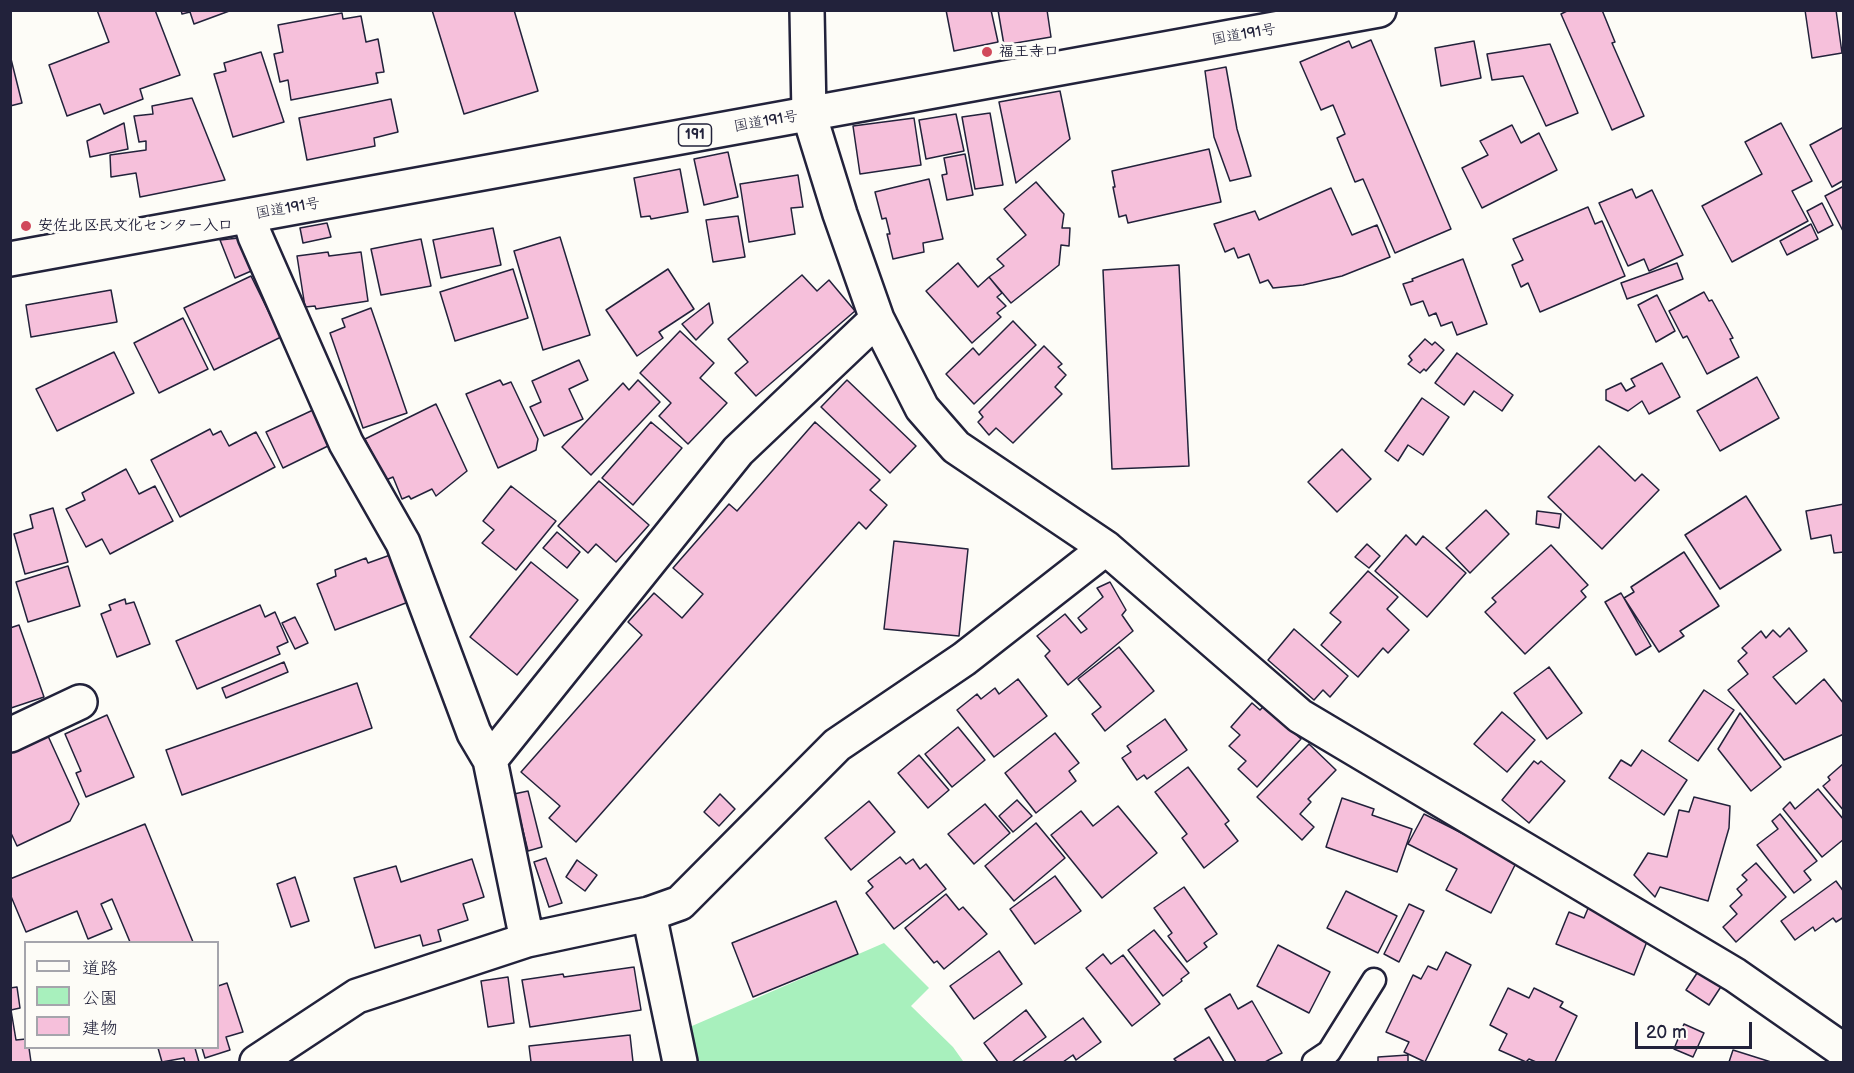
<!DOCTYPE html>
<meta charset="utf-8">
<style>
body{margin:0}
#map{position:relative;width:1854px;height:1073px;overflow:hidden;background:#fdfcf7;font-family:"Balsamiq Sans","Klee One",sans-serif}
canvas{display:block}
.frame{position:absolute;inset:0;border:12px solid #22223b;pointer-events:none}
.legend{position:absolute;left:24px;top:941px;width:195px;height:108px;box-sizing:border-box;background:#fdfcf7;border:2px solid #a5a5ac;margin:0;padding:8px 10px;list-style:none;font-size:18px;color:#22223b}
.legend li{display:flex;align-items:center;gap:12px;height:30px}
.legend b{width:30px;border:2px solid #a5a5ac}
.scale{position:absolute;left:1635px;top:1022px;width:117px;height:27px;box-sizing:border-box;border:3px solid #22223b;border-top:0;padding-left:8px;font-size:18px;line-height:21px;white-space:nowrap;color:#22223b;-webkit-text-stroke:4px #fdfcf7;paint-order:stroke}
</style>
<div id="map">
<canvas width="1854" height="1073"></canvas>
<div class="frame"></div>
<ul class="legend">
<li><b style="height:8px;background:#fdfcf7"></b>道路</li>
<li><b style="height:16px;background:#a8f0bd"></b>公園</li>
<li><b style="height:16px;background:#f6c0db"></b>建物</li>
</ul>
<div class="scale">20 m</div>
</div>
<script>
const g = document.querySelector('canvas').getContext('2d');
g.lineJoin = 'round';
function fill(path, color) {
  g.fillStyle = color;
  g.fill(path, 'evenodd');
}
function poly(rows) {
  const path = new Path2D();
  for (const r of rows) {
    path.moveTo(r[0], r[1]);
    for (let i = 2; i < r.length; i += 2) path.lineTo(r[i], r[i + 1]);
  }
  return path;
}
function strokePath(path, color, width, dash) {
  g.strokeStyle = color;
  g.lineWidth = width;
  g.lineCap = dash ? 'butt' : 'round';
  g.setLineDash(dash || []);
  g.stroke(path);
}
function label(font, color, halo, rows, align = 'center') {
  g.font = font + ' "Balsamiq Sans","Klee One",sans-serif';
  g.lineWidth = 6;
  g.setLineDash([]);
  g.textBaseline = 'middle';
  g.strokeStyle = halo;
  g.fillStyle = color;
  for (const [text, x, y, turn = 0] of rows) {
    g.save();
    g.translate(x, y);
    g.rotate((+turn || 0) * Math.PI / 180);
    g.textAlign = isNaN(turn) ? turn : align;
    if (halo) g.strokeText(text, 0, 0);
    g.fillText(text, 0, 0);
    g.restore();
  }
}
fill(poly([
 [884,943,929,988,911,1006,953,1047,963,1061,958,1062,690,1062,685,1029]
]), '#a8f0bd');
const building = poly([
 [97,10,155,10,180,75,140,89,143,99,104,114,100,104,67,116,49,65,109,42,97,10],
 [181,10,232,10,194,24,190,12,182,14,181,10],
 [432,10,514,10,538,91,464,114,432,10],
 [946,10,991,10,998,42,954,51,946,10],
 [998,10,1047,10,1051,37,1004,45,998,10],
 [1569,10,1602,10,1615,42,1612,43,1644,116,1612,130,1561,14,1569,10],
 [1805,10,1836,10,1842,53,1812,58,1805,10],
 [342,13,343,19,361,16,366,42,378,39,384,72,376,73,378,83,291,100,288,80,280,82,274,54,283,52,278,25,342,13],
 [1371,40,1451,229,1395,253,1363,179,1355,182,1337,138,1345,134,1333,105,1321,110,1300,62,1349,41,1352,48,1371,40],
 [1474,41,1481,78,1441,86,1435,48,1474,41],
 [1550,44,1578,113,1546,126,1523,76,1492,80,1487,54,1550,44],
 [261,52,284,122,233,137,214,74,226,71,224,63,261,52],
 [10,55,22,103,10,106,10,55],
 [1226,67,1237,129,1251,176,1230,181,1214,137,1205,71,1226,67],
 [1060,91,1070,139,1016,183,999,102,1060,91],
 [192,98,225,180,140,197,136,173,111,177,110,155,146,150,146,141,139,142,134,116,153,114,152,106,192,98],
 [391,99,398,132,374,138,375,146,307,160,299,118,391,99],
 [990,113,1003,185,975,189,962,117,990,113],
 [956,114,964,151,926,159,919,120,956,114],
 [914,118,921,165,860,174,853,126,914,118],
 [124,123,128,149,90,157,87,141,124,123],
 [1781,123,1812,181,1792,191,1808,221,1732,262,1702,206,1762,174,1745,142,1781,123],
 [1512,125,1521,143,1539,133,1557,170,1482,208,1462,168,1488,155,1480,141,1512,125],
 [1844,127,1844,180,1832,187,1810,145,1844,127],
 [1209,149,1221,202,1128,223,1126,215,1119,217,1113,187,1115,187,1112,171,1209,149],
 [728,152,738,197,704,205,694,159,728,152],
 [965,154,973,195,947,200,942,175,947,174,944,158,965,154],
 [680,169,688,212,651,219,650,216,641,217,634,178,680,169],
 [798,175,803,207,791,208,795,234,749,242,740,184,798,175],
 [929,179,943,239,923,243,924,252,893,259,887,234,890,234,886,218,882,219,875,192,929,179],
 [1036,182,1064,214,1062,228,1070,228,1069,246,1061,245,1059,265,1011,303,989,277,1004,266,997,259,1026,235,1004,209,1036,182],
 [1844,186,1844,233,1825,196,1844,186],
 [1331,188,1352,235,1377,225,1390,257,1342,276,1303,285,1273,288,1268,280,1260,283,1249,254,1238,258,1234,248,1225,252,1214,224,1255,211,1259,220,1331,188],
 [1632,189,1636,198,1652,190,1683,255,1649,271,1644,259,1628,266,1599,203,1632,189],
 [1822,203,1833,225,1818,233,1807,211,1822,203],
 [1588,207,1595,224,1602,221,1625,276,1540,312,1528,283,1521,287,1512,265,1523,260,1513,239,1588,207],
 [738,216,745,257,713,262,706,220,738,216],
 [327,223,331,237,303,243,300,228,327,223],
 [1811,224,1818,239,1787,255,1780,241,1811,224],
 [493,228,501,265,441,278,433,240,493,228],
 [560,237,590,335,543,350,514,251,560,237],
 [239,238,256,269,235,278,220,240,239,238],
 [421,239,431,286,381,295,371,249,421,239],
 [328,252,329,256,361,252,368,301,316,309,315,306,305,307,297,256,328,252],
 [1463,259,1487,324,1457,335,1452,322,1441,326,1436,313,1429,316,1423,301,1411,305,1403,284,1413,281,1412,279,1463,259],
 [958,263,978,287,989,277,1002,293,997,297,1006,306,997,313,1001,317,972,343,926,291,958,263],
 [1677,263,1683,279,1627,299,1621,283,1677,263],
 [1179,265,1189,466,1112,469,1103,270,1179,265],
 [513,269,528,318,455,341,440,292,513,269],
 [668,269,694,309,659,332,663,338,637,356,606,310,668,269],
 [802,275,817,291,829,280,855,311,756,396,735,373,748,362,728,339,802,275],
 [251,276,281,337,214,370,184,308,251,276],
 [111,290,117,322,31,337,26,305,111,290],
 [1704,292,1709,301,1712,300,1733,338,1730,339,1739,357,1707,374,1687,336,1683,338,1669,311,1704,292],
 [1657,295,1675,331,1656,342,1638,305,1657,295],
 [709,303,713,323,696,340,682,324,709,303],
 [371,308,407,413,363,428,330,333,345,327,342,319,371,308],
 [183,318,208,369,159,393,134,343,183,318],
 [1013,321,1036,345,974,404,946,374,973,348,979,355,1013,321],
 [680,331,714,363,700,378,727,403,688,444,659,416,671,403,640,373,680,331],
 [1425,339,1432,345,1435,342,1444,350,1426,371,1424,369,1420,373,1408,364,1412,360,1409,356,1425,339],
 [1044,346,1062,364,1058,367,1066,375,1055,387,1062,394,1013,443,996,428,989,435,978,422,983,417,979,412,1044,346],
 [114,352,134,393,57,431,36,389,114,352],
 [1457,353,1513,395,1502,411,1474,391,1464,405,1435,383,1457,353],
 [579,360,588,380,569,389,583,419,544,436,530,407,541,402,532,381,579,360],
 [1662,363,1680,397,1649,414,1642,401,1628,411,1606,400,1606,390,1621,383,1626,391,1635,386,1631,379,1662,363],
 [1757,377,1779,418,1720,451,1697,411,1757,377],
 [500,380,503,385,511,382,538,439,536,450,498,468,466,394,500,380],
 [638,380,660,402,591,475,562,447,623,383,629,390,638,380],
 [847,380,916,446,890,473,821,407,847,380],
 [1422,398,1449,417,1423,455,1408,445,1398,461,1385,451,1422,398],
 [436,404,467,471,436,496,432,489,411,499,409,496,402,499,393,477,386,480,365,439,436,404],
 [313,410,330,445,283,468,266,432,313,410],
 [651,422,682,448,633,505,602,478,651,422],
 [815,422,880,480,870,490,887,505,866,529,859,522,576,842,549,818,560,806,521,772,642,635,628,622,654,593,682,618,703,594,673,568,729,504,737,511,815,422],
 [210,429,213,435,221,431,229,446,256,432,275,467,180,517,151,460,210,429],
 [1599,446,1635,481,1642,474,1659,490,1602,549,1548,497,1599,446],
 [1342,449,1371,479,1337,512,1308,482,1342,449],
 [126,469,139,494,155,486,173,521,110,554,102,539,86,547,66,509,85,500,82,493,126,469],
 [599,481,649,525,616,562,596,544,588,553,558,526,599,481],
 [511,486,556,521,516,570,482,543,494,530,483,521,511,486],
 [1746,496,1781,550,1720,589,1685,535,1746,496],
 [1844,504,1844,552,1834,553,1831,535,1811,539,1806,511,1844,504],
 [53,508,68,562,25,574,14,534,33,528,30,515,53,508],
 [1486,510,1509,534,1470,573,1446,548,1486,510],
 [1537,511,1561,514,1559,528,1536,524,1537,511],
 [557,532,580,552,567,568,543,548,557,532],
 [1406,535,1416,545,1423,536,1466,573,1427,617,1375,571,1406,535],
 [894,541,968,549,959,636,884,629,894,541],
 [1367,544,1380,556,1369,568,1355,557,1367,544],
 [1551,545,1588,585,1581,591,1586,597,1525,654,1485,612,1496,602,1492,598,1551,545],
 [1684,552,1719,606,1680,631,1684,636,1659,652,1624,598,1634,592,1631,587,1684,552],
 [393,554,411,601,335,630,317,584,336,576,335,570,366,558,368,563,393,554],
 [531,562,578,600,517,675,470,637,531,562],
 [68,566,80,606,28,622,16,582,68,566],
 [1368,571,1398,597,1387,609,1409,630,1388,653,1383,648,1358,677,1321,645,1341,622,1330,613,1368,571],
 [1110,582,1126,610,1122,615,1133,631,1068,685,1045,656,1050,651,1037,636,1065,614,1081,633,1087,629,1078,618,1103,597,1097,588,1110,582],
 [1621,593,1651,646,1636,655,1605,602,1621,593],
 [125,599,126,604,134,602,150,644,117,657,101,614,111,610,109,605,125,599],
 [260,605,265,617,275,612,288,642,277,647,280,654,197,689,176,641,260,605],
 [295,617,308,643,295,649,282,623,295,617],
 [19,625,44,697,11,708,10,628,19,625],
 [1789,628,1807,651,1773,677,1796,704,1824,679,1844,704,1844,734,1784,760,1728,690,1748,674,1738,661,1747,653,1742,648,1761,631,1766,638,1773,630,1780,637,1789,628],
 [1294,629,1348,676,1330,697,1323,690,1314,700,1268,660,1294,629],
 [1119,647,1154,691,1105,731,1092,714,1101,707,1078,679,1119,647],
 [284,662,288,672,226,698,222,688,284,662],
 [1549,667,1582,713,1547,739,1514,693,1549,667],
 [1018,679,1047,716,994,757,957,710,977,694,981,699,995,688,999,694,1018,679],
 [357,683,372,728,182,795,166,750,357,683],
 [1704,690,1734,710,1698,761,1669,741,1704,690],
 [1252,703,1260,710,1264,706,1301,739,1257,787,1238,769,1246,761,1229,746,1240,735,1231,727,1252,703],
 [1502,712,1535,740,1507,772,1474,744,1502,712],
 [1740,713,1781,767,1751,791,1718,749,1740,713],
 [107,715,134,777,86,797,76,773,81,771,65,734,107,715],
 [1165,719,1187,750,1147,779,1144,775,1137,780,1122,758,1131,752,1127,746,1165,719],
 [958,727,985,760,952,787,925,754,958,727],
 [1055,733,1079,763,1069,771,1076,781,1036,813,1005,773,1055,733],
 [48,736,79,804,70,821,17,846,10,831,10,753,48,736],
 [1309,744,1336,770,1308,799,1311,802,1300,814,1314,827,1302,840,1257,797,1309,744],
 [1642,750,1687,780,1664,815,1609,778,1621,760,1631,766,1642,750],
 [919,755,949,790,928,808,898,773,919,755],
 [1534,761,1538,764,1541,761,1565,781,1529,823,1502,800,1534,761],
 [1844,763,1844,811,1823,786,1830,780,1828,777,1844,763],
 [1188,767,1229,821,1225,824,1238,841,1204,868,1182,838,1187,834,1155,792,1188,767],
 [1818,789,1844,820,1844,839,1822,857,1783,809,1790,802,1795,809,1818,789],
 [528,791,542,847,528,851,514,794,528,791],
 [720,794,735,809,719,826,704,812,720,794],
 [1694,797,1730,806,1729,828,1708,901,1660,887,1655,897,1634,875,1648,853,1667,857,1679,810,1689,812,1694,797],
 [1342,798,1374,809,1372,815,1412,829,1397,872,1326,847,1342,798],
 [1017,800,1032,816,1013,832,999,816,1017,800],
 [869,801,895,832,851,870,825,838,869,801],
 [985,804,1010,833,974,864,948,834,985,804],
 [1118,806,1157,853,1102,898,1051,835,1081,811,1093,826,1118,806],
 [1424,814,1517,861,1491,913,1446,890,1457,869,1408,844,1424,814],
 [1780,814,1817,861,1804,871,1811,880,1794,893,1757,845,1778,829,1772,821,1780,814],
 [1036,823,1065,858,1014,901,985,866,1036,823],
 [145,824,193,942,130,942,112,899,101,904,112,929,88,939,77,911,26,932,10,894,10,879,145,824],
 [900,857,906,864,913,859,920,869,926,864,946,889,894,929,866,893,873,887,868,881,900,857],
 [546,858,562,903,549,907,534,862,546,858],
 [472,859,484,897,463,904,468,920,438,930,441,941,423,946,420,935,375,948,354,878,396,866,401,882,472,859],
 [577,860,597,875,585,891,566,877,577,860],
 [1756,863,1786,897,1736,942,1723,927,1737,914,1730,906,1742,895,1737,889,1747,880,1742,875,1756,863],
 [1055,876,1081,911,1035,944,1010,909,1055,876],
 [295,877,309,921,291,927,277,884,295,877],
 [1836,881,1844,892,1844,917,1836,922,1833,918,1815,931,1813,927,1795,940,1781,921,1836,881],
 [1184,887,1217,934,1204,943,1207,947,1187,962,1168,936,1172,933,1154,908,1184,887],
 [1346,891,1397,916,1378,953,1327,928,1346,891],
 [946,894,959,910,963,907,987,934,944,969,937,961,934,963,905,928,946,894],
 [836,901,858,954,753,997,732,943,836,901],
 [1409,904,1424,911,1399,962,1384,954,1409,904],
 [1589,906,1651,931,1634,975,1556,944,1569,912,1584,918,1589,906],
 [1154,930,1189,973,1181,979,1182,981,1163,996,1128,950,1154,930],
 [1278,945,1330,972,1309,1013,1257,986,1278,945],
 [999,951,1022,984,974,1019,950,986,999,951],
 [1446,952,1471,965,1425,1062,1404,1052,1409,1042,1386,1032,1413,975,1421,979,1428,966,1437,970,1446,952],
 [1103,954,1111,964,1123,955,1160,1004,1132,1026,1086,968,1103,954],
 [634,967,641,1010,530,1027,522,980,563,974,564,977,634,967],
 [1701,967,1724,982,1709,1005,1686,990,1701,967],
 [508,977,514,1023,488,1027,481,981,508,977],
 [227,983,243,1032,226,1037,230,1050,205,1058,202,1048,218,1048,218,986,227,983],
 [17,987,20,1008,11,1010,16,1040,26,1039,26,1048,29,1048,31,1062,10,1062,10,988,17,987],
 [1508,988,1529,998,1534,988,1563,1002,1560,1007,1577,1016,1555,1062,1536,1062,1529,1059,1526,1062,1499,1050,1507,1034,1490,1025,1508,988],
 [1230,994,1238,1009,1252,1001,1282,1053,1265,1062,1236,1062,1205,1009,1230,994],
 [1026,1010,1046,1037,1012,1062,998,1062,984,1043,1026,1010],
 [1083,1018,1101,1042,1076,1060,1073,1055,1063,1062,1022,1062,1083,1018],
 [1684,1024,1704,1033,1693,1057,1674,1049,1684,1024],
 [630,1035,633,1062,531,1062,529,1046,630,1035],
 [1209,1037,1224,1062,1177,1062,1174,1059,1209,1037],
 [158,1048,195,1048,199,1062,185,1062,184,1058,162,1062,158,1048],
 [1733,1050,1771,1062,1729,1062,1733,1050],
 [1408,1055,1408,1062,1378,1062,1378,1057,1408,1055]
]);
fill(building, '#f6c0db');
strokePath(building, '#22223b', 1.5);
const service = poly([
 [1314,1062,1329,1052,1374,980]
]);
const minor = poly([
 [807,10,809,114,840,214,877,319,922,408,956,447,1106,548,1300,716,1735,975,1844,1051],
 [249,216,255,236,346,443,403,543,474,733,490,760,527,940],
 [10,735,80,702],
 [490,760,738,451,877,319],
 [649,914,680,1062],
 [257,1062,357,996,527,940,649,914,680,903,837,745,964,659,1106,548]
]);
const trunk = poly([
 [10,259,1379,10]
]);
strokePath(service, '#22223b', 27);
strokePath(minor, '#22223b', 38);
strokePath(trunk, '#22223b', 38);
strokePath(service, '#fdfcf7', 22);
strokePath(minor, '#fdfcf7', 33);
strokePath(trunk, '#fdfcf7', 33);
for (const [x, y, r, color] of [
 [987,52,6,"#d1495b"],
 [26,226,6,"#d1495b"]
]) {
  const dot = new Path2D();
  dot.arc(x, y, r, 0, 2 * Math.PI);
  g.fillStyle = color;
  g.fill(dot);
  strokePath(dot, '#fdfcf7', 2);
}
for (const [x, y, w] of [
 [695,135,33]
]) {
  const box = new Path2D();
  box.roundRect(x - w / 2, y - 11, w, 22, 4.5);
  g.fillStyle = '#fdfcf7';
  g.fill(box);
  strokePath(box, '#22223b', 1.5);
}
label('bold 14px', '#22223b', null, [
 ["191",695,135]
]);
label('15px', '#22223b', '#fdfcf7', [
 ["国道191号",1244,35,-10],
 ["国道191号",766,122,-10],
 ["国道191号",288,209,-10]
]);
label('bold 15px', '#22223b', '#fdfcf7', [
 ["福王寺口",999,52],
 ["安佐北区民文化センター入口",38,226]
], 'left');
</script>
